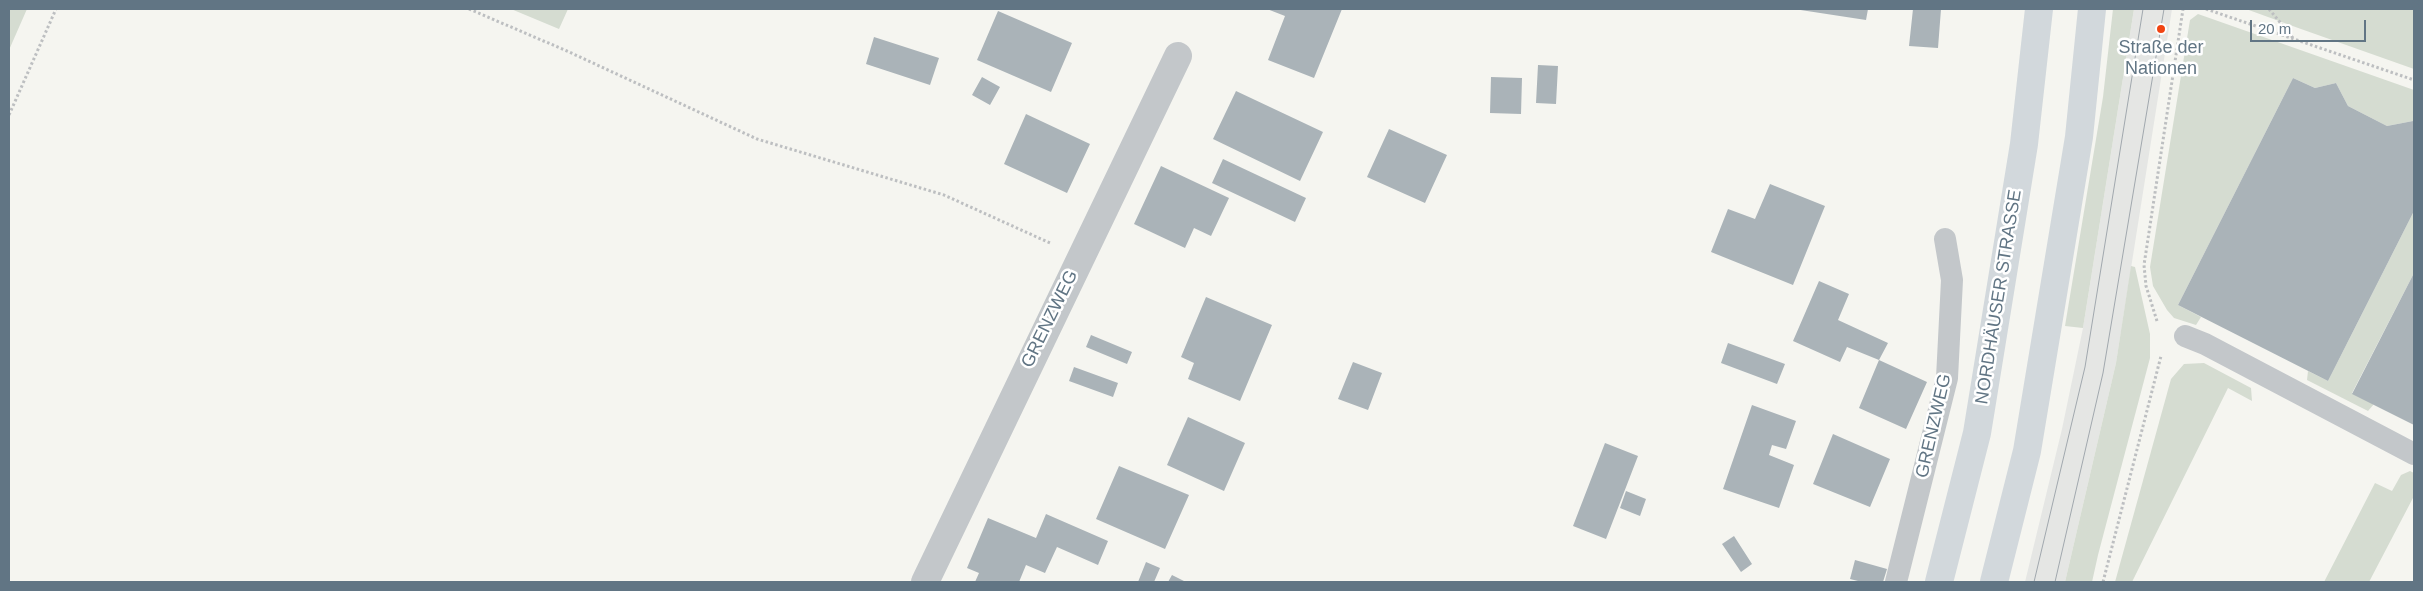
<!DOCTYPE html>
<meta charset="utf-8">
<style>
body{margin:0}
#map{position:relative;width:2423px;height:591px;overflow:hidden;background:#f5f5f0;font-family:Helvetica,sans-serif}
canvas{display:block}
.frame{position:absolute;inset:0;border:10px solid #617584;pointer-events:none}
.scale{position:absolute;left:2250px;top:20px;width:116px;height:22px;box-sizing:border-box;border:2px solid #617584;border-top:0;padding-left:6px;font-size:15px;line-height:18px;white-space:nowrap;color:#617584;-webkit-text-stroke:4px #fff;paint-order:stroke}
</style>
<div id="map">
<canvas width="2423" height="591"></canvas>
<div class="frame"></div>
<div class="scale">20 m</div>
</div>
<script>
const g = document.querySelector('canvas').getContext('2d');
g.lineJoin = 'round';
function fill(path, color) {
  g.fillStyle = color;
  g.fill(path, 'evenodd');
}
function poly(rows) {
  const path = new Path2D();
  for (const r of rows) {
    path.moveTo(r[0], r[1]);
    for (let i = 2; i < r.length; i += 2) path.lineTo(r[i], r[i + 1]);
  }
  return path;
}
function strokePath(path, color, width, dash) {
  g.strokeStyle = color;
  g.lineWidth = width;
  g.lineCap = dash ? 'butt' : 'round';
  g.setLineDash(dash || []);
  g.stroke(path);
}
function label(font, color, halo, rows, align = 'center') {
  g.font = font + ' Helvetica,sans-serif';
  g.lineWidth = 5;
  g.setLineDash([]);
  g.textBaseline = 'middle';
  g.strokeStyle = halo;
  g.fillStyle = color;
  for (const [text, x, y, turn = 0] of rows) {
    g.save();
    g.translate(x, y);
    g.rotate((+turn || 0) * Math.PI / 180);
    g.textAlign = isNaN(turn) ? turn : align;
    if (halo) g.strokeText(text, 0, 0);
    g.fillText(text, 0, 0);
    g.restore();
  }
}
fill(poly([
 [2134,9,2172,9,2116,363,2065,582,2025,582,2062,429,2083,328]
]), '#e5e6e4');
fill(poly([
 [9,9,27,9,9,50],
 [511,9,568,9,559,29],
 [2113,9,2134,9,2083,328,2065,326,2103,97],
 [2246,9,2414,9,2414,69,2301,29],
 [2198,14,2414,90,2414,124,2413,121,2387,126,2348,106,2336,83,2315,88,2293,78,2178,305,2201,317,2196,325,2174,318,2167,310,2153,286,2150,267,2190,20],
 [2414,211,2414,273,2352,393,2374,404,2368,411,2307,380,2308,371,2328,381],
 [2131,266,2135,267,2150,334,2150,358,2098,555,2092,582,2065,582,2116,363],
 [2204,363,2251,388,2252,401,2228,388,2132,582,2115,582,2171,379,2184,364],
 [2410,471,2414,473,2414,496,2369,582,2324,582,2375,483,2392,491,2401,475]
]), '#d5dcd1');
fill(poly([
 [1267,9,1342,9,1314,78,1268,60,1285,16],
 [1794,9,1868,9,1866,20],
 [1913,9,1941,9,1938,48,1909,46],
 [998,11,1072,43,1051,92,977,60],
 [874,37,939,58,930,85,866,64],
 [1538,65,1558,66,1556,104,1536,103],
 [982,77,1000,87,990,105,972,95],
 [1491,77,1522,78,1521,114,1490,113],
 [2293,78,2315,88,2336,83,2348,106,2387,126,2413,121,2414,124,2414,211,2328,381,2178,305],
 [1236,91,1323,132,1300,181,1213,139],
 [1026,114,1090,144,1067,193,1004,164],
 [1389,129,1447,155,1425,203,1367,177],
 [1223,159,1306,198,1295,222,1212,183],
 [1161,166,1229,198,1211,236,1194,228,1185,248,1134,224],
 [1770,184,1825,206,1793,285,1711,252,1728,209,1755,219],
 [2414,273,2414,425,2352,394],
 [1819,281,1849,294,1838,320,1888,343,1879,360,1847,347,1840,362,1793,341],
 [1206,297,1272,325,1240,401,1188,379,1194,363,1181,357],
 [1091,335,1132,352,1127,364,1086,347],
 [1728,343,1785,364,1777,384,1721,363],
 [1879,360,1927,382,1906,429,1859,408],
 [1353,362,1382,373,1368,410,1338,399],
 [1074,367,1118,383,1113,397,1069,381],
 [1752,405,1796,421,1786,449,1772,445,1769,455,1794,465,1779,508,1723,489],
 [1188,417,1245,443,1224,491,1167,465],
 [1833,434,1890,459,1870,507,1813,484],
 [1605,443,1638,456,1606,539,1573,526],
 [1119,466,1189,495,1165,549,1096,519],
 [1626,491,1646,499,1640,516,1620,508],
 [1046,514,1108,541,1098,565,1057,547,1045,573,1026,565,1019,582,975,582,979,573,967,568,988,518,1036,538],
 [1734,536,1752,564,1741,572,1722,544],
 [1855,560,1887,569,1883,582,1862,582,1850,579],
 [1146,562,1160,568,1154,582,1138,582],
 [1172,575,1186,582,1168,582]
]), '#aab3b8');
strokePath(poly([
 [469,9,567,51,757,139,944,195,1050,243],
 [2206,9,2414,80],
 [2269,9,2293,38],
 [9,115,56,9],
 [2157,321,2146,286,2144,265,2183,9],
 [2103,582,2161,356]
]), '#bdbfc1', 3, [2.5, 2.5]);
strokePath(poly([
 [2185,336,2205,344,2414,454],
 [1896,582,1947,378,1952,280,1945,239]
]), '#c3c7ca', 22);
strokePath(poly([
 [925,582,1178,56]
]), '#c3c7ca', 28);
strokePath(poly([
 [1939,582,1977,433,2024,144,2039,9],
 [1994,582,2027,451,2079,137,2092,9]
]), '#d2d8dc', 28);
strokePath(poly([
 [2034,582,2085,367,2143,9],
 [2055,582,2103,373,2164,9]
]), '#a1a8ae', 1);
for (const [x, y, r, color] of [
 [2161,29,5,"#f14413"]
]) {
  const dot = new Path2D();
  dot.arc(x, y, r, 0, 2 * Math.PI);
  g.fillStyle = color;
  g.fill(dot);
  strokePath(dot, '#fff', 2);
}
label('18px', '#617584', '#fff', [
 ["Straße der",2161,48],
 ["Nationen",2161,69]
]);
label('18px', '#617584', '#fff', [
 ["NORDHÄUSER STRASSE",1999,297,-81],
 ["GRENZWEG",1050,319,-64],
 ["GRENZWEG",1934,426,-77]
]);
</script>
